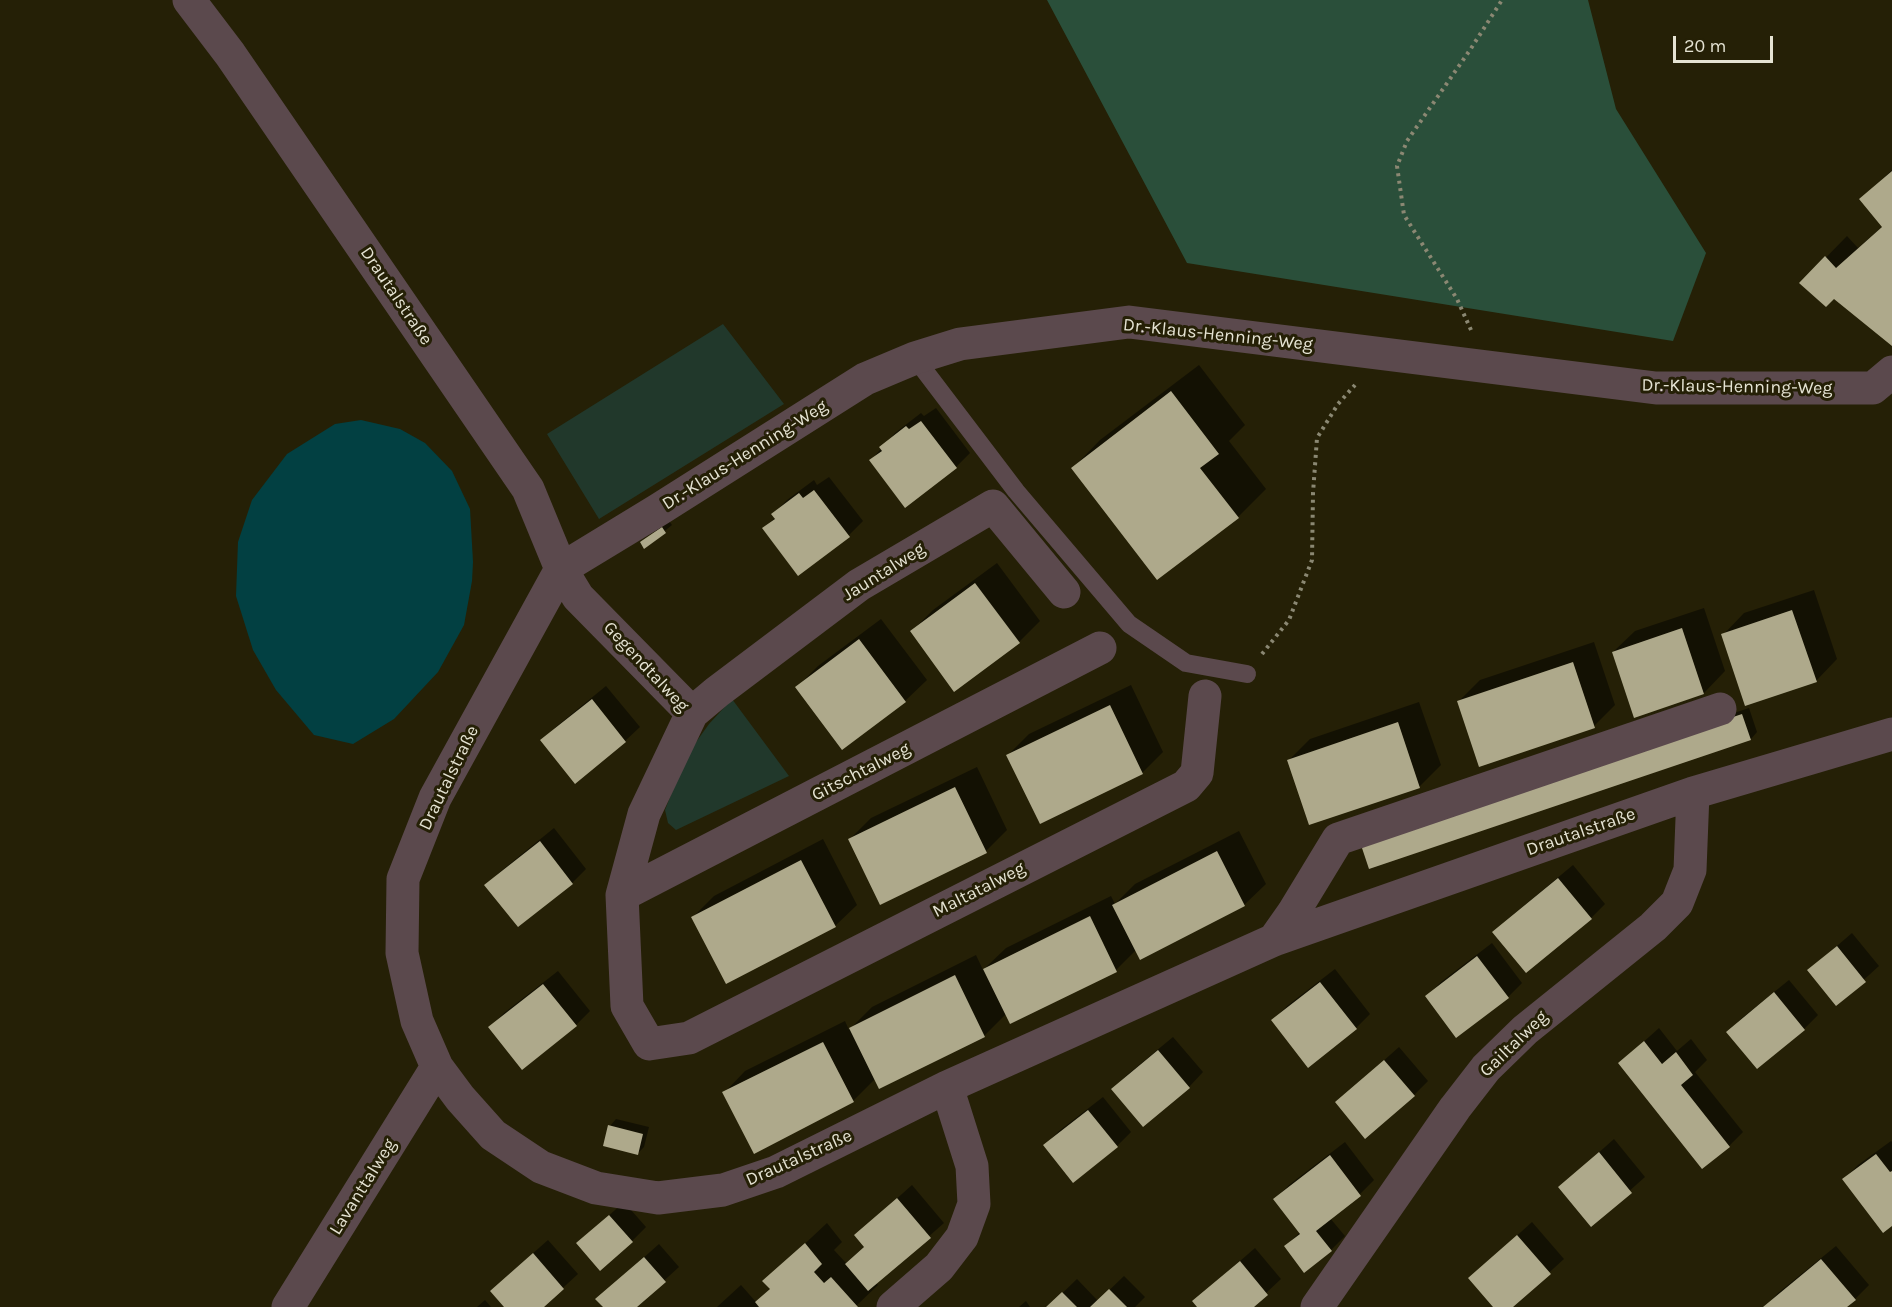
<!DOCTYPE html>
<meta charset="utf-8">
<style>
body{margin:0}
#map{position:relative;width:1892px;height:1307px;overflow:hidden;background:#252006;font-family:Karla,sans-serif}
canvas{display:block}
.scale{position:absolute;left:1673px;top:36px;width:100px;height:27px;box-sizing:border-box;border:3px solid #e5e3d3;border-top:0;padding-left:8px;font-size:18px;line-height:21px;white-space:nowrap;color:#e5e3d3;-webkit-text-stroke:4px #252006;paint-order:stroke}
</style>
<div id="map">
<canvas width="1892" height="1307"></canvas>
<div class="scale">20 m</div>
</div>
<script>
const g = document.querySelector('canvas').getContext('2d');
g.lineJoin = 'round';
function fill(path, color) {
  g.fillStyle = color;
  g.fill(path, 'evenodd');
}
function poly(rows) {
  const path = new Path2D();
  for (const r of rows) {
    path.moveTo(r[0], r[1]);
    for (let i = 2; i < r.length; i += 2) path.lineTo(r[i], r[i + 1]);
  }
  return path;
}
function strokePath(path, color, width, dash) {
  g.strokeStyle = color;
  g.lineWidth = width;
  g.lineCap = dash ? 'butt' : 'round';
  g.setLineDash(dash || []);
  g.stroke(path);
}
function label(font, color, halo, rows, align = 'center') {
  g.font = font + ' Karla,sans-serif';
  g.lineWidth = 6;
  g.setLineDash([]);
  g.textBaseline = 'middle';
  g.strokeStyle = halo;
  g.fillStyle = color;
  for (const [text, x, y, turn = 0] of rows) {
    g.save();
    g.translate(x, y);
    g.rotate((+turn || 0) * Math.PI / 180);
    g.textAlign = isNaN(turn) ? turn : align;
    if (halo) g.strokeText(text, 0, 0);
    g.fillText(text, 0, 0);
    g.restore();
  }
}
fill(poly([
 [723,324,784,404,599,519,547,434],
 [732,699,789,776,676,830,668,823,665,810,686,756,709,724]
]), '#21382b');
fill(poly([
 [1047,0,1588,0,1616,109,1706,253,1673,341,1187,263]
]), '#2a4f3a');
fill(poly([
 [361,420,400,429,425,443,452,471,470,509,473,562,472,581,464,625,438,672,394,719,353,744,314,735,276,690,253,650,236,596,238,542,252,500,287,454,335,424]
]), '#024042');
fill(poly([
 [1892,170,1892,344,1834,297,1801,283,1847,236,1858,248,1883,226,1861,199],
 [1199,365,1245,425,1229,441,1266,489,1238,517,1073,468,1100,440],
 [936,408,970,453,956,467,871,460,895,433,921,413,924,416],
 [829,477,863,521,849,535,764,528,776,517,773,514,787,500,814,480,817,485],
 [669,521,672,525,645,547,642,542],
 [997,563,1040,621,1019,642,912,631,933,610],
 [1814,590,1837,659,1816,681,1723,635,1744,613],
 [1704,608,1725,671,1704,693,1635,716,1613,652,1635,631],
 [881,619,927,680,905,701,797,687,818,666],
 [1594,642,1615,705,1594,726,1459,701,1480,680],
 [1131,685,1163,752,1142,773,1008,755,1029,734],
 [606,686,640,727,625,741,576,781,542,740,557,726],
 [1419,702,1441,765,1420,786,1310,823,1289,760,1310,739],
 [1749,708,1757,732,1751,739,1370,867,1368,836],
 [977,767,1007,830,986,851,850,839,871,818],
 [554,828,586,869,572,883,518,925,486,885,501,871],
 [1239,831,1266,884,1244,905,1140,958,1136,950,1116,970,1007,1013,984,1036,875,1079,853,1101,724,1093,745,1071,845,1021,849,1030,872,1007,976,955,983,970,1006,948,1111,896,1115,904,1135,884],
 [823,839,857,905,835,926,693,917,714,896],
 [1573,865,1605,904,1591,918,1495,932,1509,918],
 [1852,933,1879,966,1837,1004,1809,970],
 [1492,943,1522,983,1508,997,1427,996,1441,982],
 [1335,969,1370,1014,1356,1028,1273,1020,1287,1006],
 [558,971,590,1011,576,1025,490,1027,504,1013],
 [1789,980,1818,1015,1804,1029,1728,1032,1742,1018],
 [1659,1028,1677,1051,1691,1039,1707,1060,1695,1072,1743,1132,1729,1146,1620,1063],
 [1173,1037,1203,1072,1189,1087,1113,1089,1127,1075],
 [1399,1047,1428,1081,1414,1095,1337,1102],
 [1103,1097,1131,1132,1117,1146,1045,1145,1059,1131],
 [616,1119,649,1127,644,1147,638,1153,610,1126],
 [1614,1139,1645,1177,1591,1225,1560,1187],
 [1891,1141,1892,1142,1892,1224,1844,1179,1858,1165],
 [1345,1142,1374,1180,1360,1194,1330,1218,1345,1236,1331,1250,1286,1246,1300,1232,1275,1199,1289,1185],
 [912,1185,944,1223,876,1283,878,1285,855,1307,717,1307,741,1285,756,1302,771,1288,765,1281,827,1223,842,1242,834,1250,846,1263,865,1246,856,1235],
 [624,1202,646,1227,632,1241,578,1243],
 [1532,1222,1564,1259,1511,1307,1495,1307,1470,1278],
 [548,1240,578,1274,542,1307,506,1307,506,1277],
 [659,1244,679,1267,635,1307,605,1307,597,1299],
 [1836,1246,1869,1285,1855,1299,1845,1307,1765,1307,1778,1293],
 [1255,1248,1281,1279,1251,1307,1199,1307,1194,1301],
 [1124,1276,1145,1297,1135,1307,1048,1307,1077,1279,1098,1301],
 [485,1300,491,1307,477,1307],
 [1026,1301,1030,1307,1019,1307]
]), '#0007');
fill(poly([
 [1892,171,1892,346,1834,299,1826,307,1799,283,1825,256,1836,268,1882,227,1859,199],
 [1171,391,1219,454,1200,468,1239,518,1157,580,1071,468],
 [921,421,957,468,905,508,869,460,882,451,879,447,906,426,909,429],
 [814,490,850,537,798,576,762,528,775,519,771,514,799,493,803,498],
 [662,527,666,533,644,549,640,542],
 [975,583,1020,643,954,692,910,631],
 [1792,610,1817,682,1745,706,1721,634],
 [1682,628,1704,694,1634,718,1612,652],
 [859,639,906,702,842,750,795,687],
 [1573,662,1595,728,1479,767,1457,701],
 [592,699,626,742,575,784,540,740],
 [1110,705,1143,774,1040,824,1006,755],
 [1742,714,1751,740,1369,869,1360,842],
 [1398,722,1420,788,1309,825,1287,760],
 [955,787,987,853,880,905,848,839],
 [540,841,573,884,518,927,484,885],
 [1217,851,1245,906,1140,960,1112,905],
 [801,860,836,927,726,984,691,917],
 [1558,878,1592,919,1526,973,1492,932],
 [1090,916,1117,972,1010,1024,983,969],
 [1837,946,1866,982,1836,1006,1807,970],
 [1477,956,1509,998,1456,1038,1425,996],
 [955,975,985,1037,879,1089,849,1028],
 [1320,982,1357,1029,1308,1068,1271,1020],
 [543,984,577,1026,522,1070,488,1027],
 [1774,992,1805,1030,1757,1069,1726,1032],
 [1644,1041,1662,1064,1676,1052,1693,1075,1681,1085,1730,1147,1702,1169,1618,1063],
 [823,1042,854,1102,754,1154,722,1092],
 [1158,1050,1190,1088,1143,1127,1111,1089],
 [1384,1060,1415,1096,1365,1139,1335,1102],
 [1088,1110,1118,1147,1073,1183,1043,1145],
 [608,1125,643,1134,638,1155,603,1146],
 [1599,1152,1632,1193,1591,1227,1558,1187],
 [1876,1154,1890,1172,1892,1171,1892,1226,1883,1233,1842,1179],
 [1330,1155,1361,1196,1316,1231,1332,1251,1304,1273,1284,1246,1300,1234,1273,1199],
 [897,1198,931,1238,868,1291,845,1264,864,1247,854,1235],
 [609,1215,633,1242,600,1271,576,1243],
 [1517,1235,1551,1274,1513,1307,1493,1307,1468,1278],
 [805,1243,822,1264,814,1272,824,1283,831,1277,858,1307,759,1307,755,1302,770,1289,762,1281],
 [533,1253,564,1289,544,1307,504,1307,490,1291],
 [644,1257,666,1282,637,1307,603,1307,595,1299],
 [1821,1259,1856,1300,1847,1307,1763,1307],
 [1240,1261,1268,1295,1254,1307,1197,1307,1192,1301],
 [1109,1289,1127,1307,1090,1307],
 [1062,1292,1077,1307,1046,1307]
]), '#aea98b');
strokePath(poly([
 [1471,330,1457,299,1404,215,1397,166,1407,141,1470,50,1502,0],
 [1262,654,1289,620,1312,560,1313,493,1317,438,1338,404,1355,385]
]), '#8b8873', 4, [3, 4.5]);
strokePath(poly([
 [915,358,1016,491,1129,624,1186,663,1247,674]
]), '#5b494d', 18);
strokePath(poly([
 [189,0,230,54,528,489,561,569,578,597,692,713],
 [1892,372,1873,388,1656,388,1129,322,960,344,915,358,865,379,658,510,561,569,435,798,403,879,402,953,417,1021,437,1067,460,1098,493,1135,541,1167,596,1188,658,1198,723,1190,776,1172,947,1087,1274,940,1693,793,1892,734],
 [1064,592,993,506,859,585,717,692,692,713,644,814,622,895,627,1006,649,1044,689,1038,1186,786,1197,773,1205,696],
 [622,895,1100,648],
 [1274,940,1293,913,1338,839,1720,709],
 [288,1307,437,1067],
 [893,1307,939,1267,962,1237,974,1204,972,1166,947,1087],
 [1317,1307,1455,1108,1486,1068,1525,1030,1653,927,1677,903,1690,870,1693,793]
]), '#5b494d', 33);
label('18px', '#e5e3d3', '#252006', [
 ["Drautalstraße",396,296,56],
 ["Dr.-Klaus-Henning-Weg",1218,335,6],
 ["Dr.-Klaus-Henning-Weg",1737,387,1],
 ["Dr.-Klaus-Henning-Weg",745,455,-32],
 ["Jauntalweg",884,572,-32],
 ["Gegendtalweg",646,667,47],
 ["Gitschtalweg",861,772,-27],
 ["Drautalstraße",449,778,-64],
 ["Drautalstraße",1581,832,-19],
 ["Maltatalweg",979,890,-27],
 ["Gailtalweg",1514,1044,-44],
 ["Drautalstraße",799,1158,-24],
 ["Lavanttalweg",363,1187,-58]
]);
</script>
